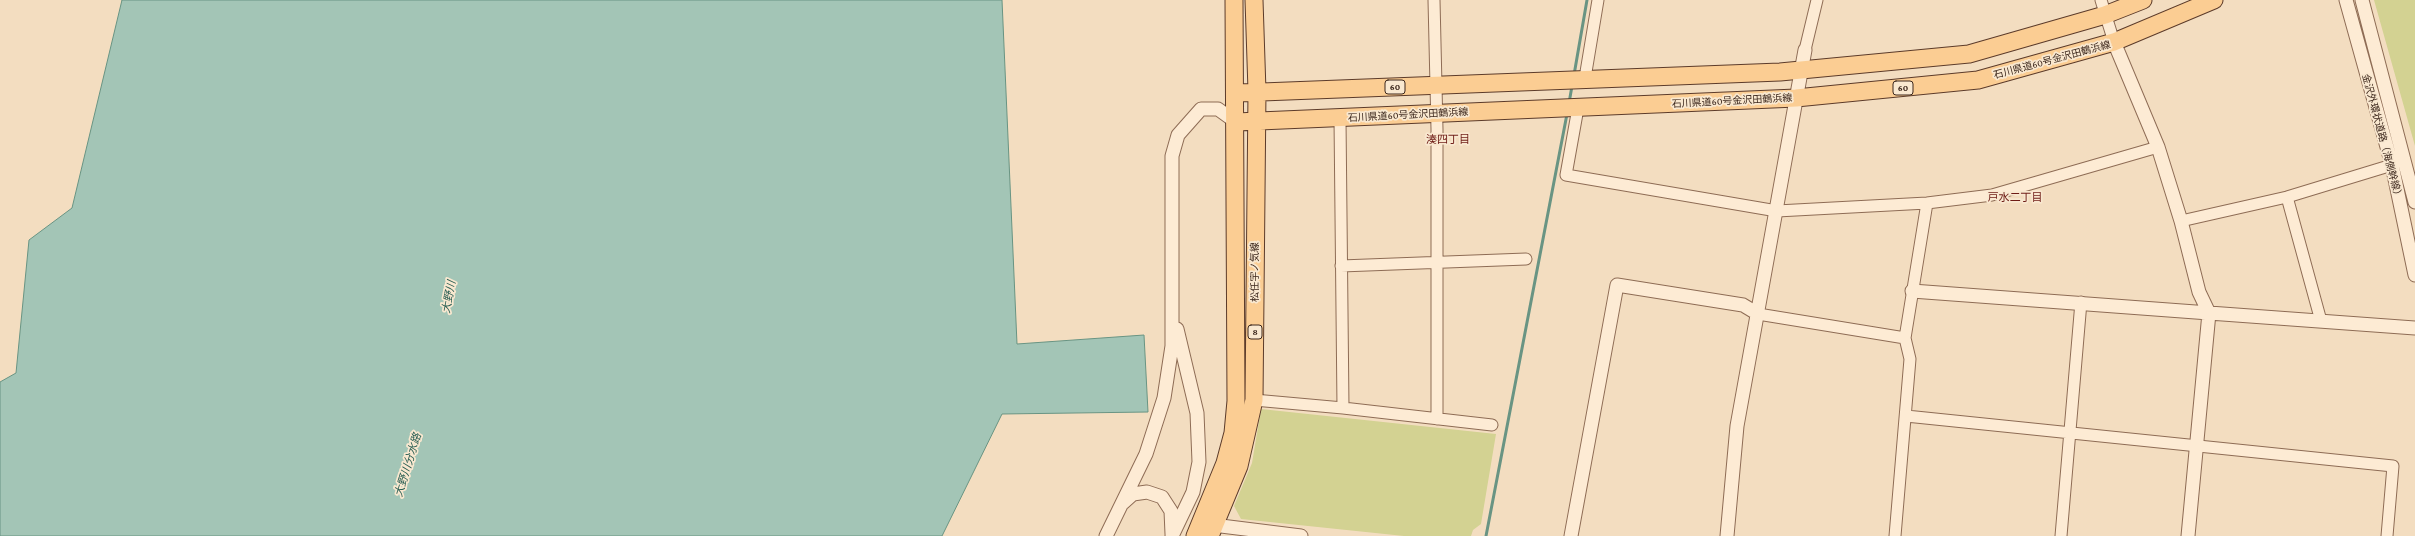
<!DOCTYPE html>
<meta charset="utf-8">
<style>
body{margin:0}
canvas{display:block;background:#f3ddc0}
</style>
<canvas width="2415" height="536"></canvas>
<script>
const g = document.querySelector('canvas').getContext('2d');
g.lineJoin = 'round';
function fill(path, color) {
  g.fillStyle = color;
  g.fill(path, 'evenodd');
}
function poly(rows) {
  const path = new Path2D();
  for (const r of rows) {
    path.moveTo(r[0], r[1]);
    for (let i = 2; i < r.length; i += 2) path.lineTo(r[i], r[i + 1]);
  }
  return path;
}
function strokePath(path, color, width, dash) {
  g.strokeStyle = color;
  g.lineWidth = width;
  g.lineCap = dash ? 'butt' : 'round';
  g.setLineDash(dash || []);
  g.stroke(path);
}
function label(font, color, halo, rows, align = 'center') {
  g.font = font + ' "Crimson Pro","Noto Sans JP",serif';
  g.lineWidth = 3.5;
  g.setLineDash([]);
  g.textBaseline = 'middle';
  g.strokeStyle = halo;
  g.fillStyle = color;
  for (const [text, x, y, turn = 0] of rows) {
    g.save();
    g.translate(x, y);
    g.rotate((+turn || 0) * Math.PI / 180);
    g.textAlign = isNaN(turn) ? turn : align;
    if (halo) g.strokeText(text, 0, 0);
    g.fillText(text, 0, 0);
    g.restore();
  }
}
fill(poly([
 [2374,0,2415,0,2415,146],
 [1261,409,1496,434,1481,524,1473,530,1471,536,1404,536,1241,519,1234,506,1252,463]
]), '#d3d292');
const water = poly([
 [122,0,1002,0,1017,344,1144,335,1148,412,1002,414,942,536,0,536,0,382,16,373,29,240,72,208,122,0]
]);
fill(water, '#a3c5b6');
strokePath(water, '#699483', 1);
strokePath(poly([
 [1574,75,1587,0],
 [1569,103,1572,86],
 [1486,536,1567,114]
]), '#699483', 3);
const minor = poly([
 [1434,0,1437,129,1437,419],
 [2101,0,2114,42],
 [1805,50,1817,0],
 [1585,78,1598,0],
 [1578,108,1566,175,1777,211,1927,203,1992,195,2158,147],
 [1340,119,1343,408],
 [2287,197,2321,321],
 [2181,221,2287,197,2392,165],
 [1341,266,1526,259],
 [1758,314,1905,338],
 [1254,400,1343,408,1492,425],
 [1906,416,2393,466,2387,536],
 [1895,536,1910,359,1905,338,1927,203],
 [2061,536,2081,302]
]);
const tertiary = poly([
 [2346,0,2392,165,2415,275],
 [2362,0,2415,202],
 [2114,42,2158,147,2181,221,2199,292,2209,313,2415,328],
 [1912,291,2209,313,2188,536],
 [1123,503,1133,494,1147,492,1162,497,1171,511,1172,534],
 [1205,524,1301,536],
 [1106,536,1146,454,1164,398,1172,346,1172,156,1178,135,1201,109,1218,109,1236,122],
 [1172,536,1193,492,1199,462,1197,413,1177,329],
 [1571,536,1617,285,1743,305,1758,314],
 [1727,536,1737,426,1805,50]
]);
const primary = poly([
 [1236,93,1780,72,1969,54,2105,15,2143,0],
 [1236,122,1796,98,1978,80,2114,42,2214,0],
 [1195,536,1225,463,1233,433,1236,401,1234,0],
 [1210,536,1239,466,1254,400,1257,91,1254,0]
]);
strokePath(minor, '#8e6c55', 13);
strokePath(tertiary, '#8e6c55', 15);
strokePath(primary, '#5c3b2a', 19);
strokePath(minor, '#fdebd4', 11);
strokePath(tertiary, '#fdebd4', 13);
strokePath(primary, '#fbcd93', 17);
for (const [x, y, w] of [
 [1395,87,20],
 [1903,88,20],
 [1255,332,14]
]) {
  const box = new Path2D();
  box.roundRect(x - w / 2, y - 7, w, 14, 3);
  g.fillStyle = '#f9e8d0';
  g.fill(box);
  strokePath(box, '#3c271c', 1);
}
label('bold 9px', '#3c271c', null, [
 ["60",1395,87],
 ["60",1903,88],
 ["8",1255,332]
]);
label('10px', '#3c271c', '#f9e8d0', [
 ["石川県道60号金沢田鶴浜線",2052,60,-15],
 ["石川県道60号金沢田鶴浜線",1732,101,-3],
 ["石川県道60号金沢田鶴浜線",1408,115,-3],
 ["金沢外環状道路（海側幹線）",2382,137,75],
 ["松任宇ノ気線",1255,272,-90]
]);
label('11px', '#6e1c16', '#f9e8d0', [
 ["湊四丁目",1448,140],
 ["戸水二丁目",2015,198]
]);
label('italic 11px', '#295e53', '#f9e8d0', [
 ["大野川",449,297,-79],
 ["大野川分水路",408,465,-73]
]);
</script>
